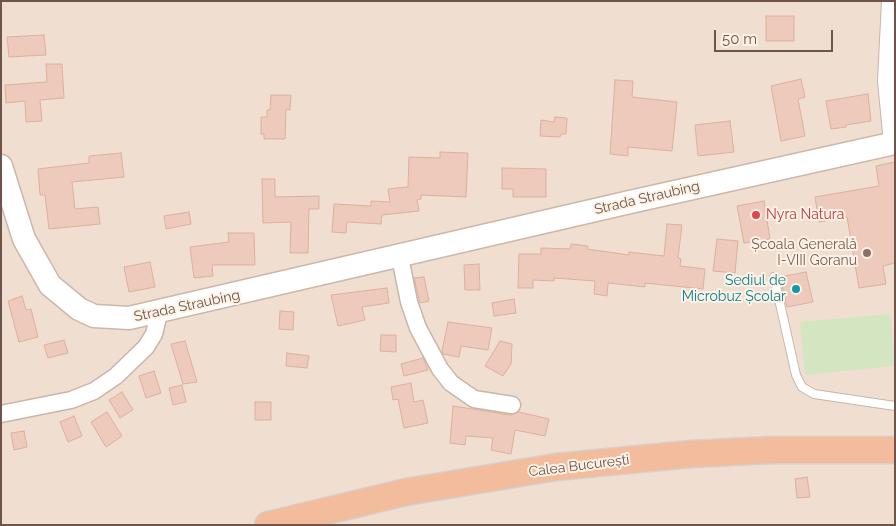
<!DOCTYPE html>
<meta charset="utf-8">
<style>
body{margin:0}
#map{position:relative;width:896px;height:526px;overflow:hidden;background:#faeee1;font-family:Raleway,sans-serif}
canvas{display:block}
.frame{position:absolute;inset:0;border:2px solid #6e544a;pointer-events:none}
.scale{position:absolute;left:714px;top:30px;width:119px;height:22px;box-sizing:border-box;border:2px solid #6e544a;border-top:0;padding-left:6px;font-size:15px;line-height:18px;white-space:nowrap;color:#6e544a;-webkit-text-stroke:4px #fdf2e6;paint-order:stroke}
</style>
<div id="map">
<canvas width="896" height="526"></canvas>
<div class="frame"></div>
<div class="scale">50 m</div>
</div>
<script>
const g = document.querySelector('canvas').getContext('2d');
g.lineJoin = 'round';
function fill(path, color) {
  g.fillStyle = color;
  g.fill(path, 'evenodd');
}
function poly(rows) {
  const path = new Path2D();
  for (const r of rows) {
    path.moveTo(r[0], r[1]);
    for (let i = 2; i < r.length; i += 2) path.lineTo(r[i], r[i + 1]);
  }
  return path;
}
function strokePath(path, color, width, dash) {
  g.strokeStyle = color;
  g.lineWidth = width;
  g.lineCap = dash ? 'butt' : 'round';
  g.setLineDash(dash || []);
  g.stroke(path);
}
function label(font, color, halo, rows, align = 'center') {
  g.font = font + ' Raleway,sans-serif';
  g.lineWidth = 4;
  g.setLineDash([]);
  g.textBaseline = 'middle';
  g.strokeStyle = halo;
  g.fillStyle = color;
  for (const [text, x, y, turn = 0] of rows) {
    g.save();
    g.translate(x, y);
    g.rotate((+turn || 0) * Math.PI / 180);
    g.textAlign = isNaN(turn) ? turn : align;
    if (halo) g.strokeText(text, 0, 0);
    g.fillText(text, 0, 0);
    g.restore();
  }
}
fill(poly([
 [1,1,895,1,895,525,1,525]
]), '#f0dfd0');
fill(poly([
 [890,314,895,366,805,375,800,322]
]), '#d3e5c1');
const building = poly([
 [766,16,794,16,794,41,766,41,766,16],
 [44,35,46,55,9,57,7,37,44,35],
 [46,64,62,64,64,98,40,100,42,121,26,122,25,101,6,103,5,85,47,82,46,64],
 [801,79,805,97,798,99,805,136,781,141,771,86,801,79],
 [615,80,633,81,632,97,677,102,672,151,628,147,628,156,610,154,615,80],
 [868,94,871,121,846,125,846,127,831,129,826,101,868,94],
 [271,95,291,95,290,110,286,109,285,139,264,139,264,134,261,134,261,117,267,117,267,110,270,110,271,95],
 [555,117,567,118,566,134,561,134,560,137,540,136,541,120,554,122,555,117],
 [730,121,734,152,698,156,695,125,730,121],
 [440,152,468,153,466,197,421,195,421,199,417,200,419,211,382,215,381,224,347,222,346,233,332,232,334,204,371,206,371,201,390,202,388,189,408,187,409,157,440,158,440,152],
 [121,153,124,177,72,182,75,209,98,207,100,224,49,229,45,195,40,195,38,169,89,163,89,156,121,153],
 [895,162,895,263,883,266,886,284,859,288,847,217,819,222,815,197,879,186,876,166,895,162],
 [502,168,546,169,546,197,513,197,513,189,502,189,502,168],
 [262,179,275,179,275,197,319,196,319,209,309,209,308,253,290,253,291,222,263,223,262,179],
 [764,201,770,239,744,243,737,206,764,201],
 [189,212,191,224,166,229,164,216,189,212],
 [667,224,682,225,678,258,681,259,680,266,705,269,703,289,645,283,645,287,608,283,607,296,594,294,595,281,554,278,554,281,533,280,533,288,518,288,519,254,541,254,541,248,570,249,571,244,588,246,587,249,629,255,629,252,664,256,667,224],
 [228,233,254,233,255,265,212,265,213,276,194,278,190,247,229,242,228,233],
 [717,239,738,241,735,273,713,271,717,239],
 [150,262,155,287,129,292,124,267,150,262],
 [479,264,480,290,465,290,464,265,479,264],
 [806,272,813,302,787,307,780,277,806,272],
 [424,277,429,301,420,303,414,278,424,277],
 [387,288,389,303,362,307,365,320,338,326,331,295,387,288],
 [22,296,26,310,31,309,38,337,19,342,8,301,22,296],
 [514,299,516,313,494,316,492,303,514,299],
 [280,311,294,312,293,330,279,329,280,311],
 [448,322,492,328,488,350,461,346,459,357,443,354,442,351,448,322],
 [381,335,396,335,396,352,380,351,381,335],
 [64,340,68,353,48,358,44,345,64,340],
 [185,341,197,382,183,384,171,344,185,341],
 [500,341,512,344,511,364,503,376,485,366,500,341],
 [287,353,309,356,307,368,286,366,287,353],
 [423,358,428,370,404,376,401,364,423,358],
 [154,371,161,393,146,398,139,376,154,371],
 [411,383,414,402,423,400,428,423,404,428,398,399,393,400,391,387,411,383],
 [182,385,186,402,173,405,169,388,182,385],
 [122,392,133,410,120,418,109,400,122,392],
 [255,402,271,402,271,420,255,420,255,402],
 [453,406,510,415,519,412,549,419,545,436,515,430,511,454,491,450,493,438,466,436,465,445,450,443,453,406],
 [107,412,122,436,106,447,91,422,107,412],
 [74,416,82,436,68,442,60,422,74,416],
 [24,431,27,447,14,450,11,433,24,431],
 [807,477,810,497,797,498,795,479,807,477]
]);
fill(building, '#edcabb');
strokePath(building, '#deb09d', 1);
const service = poly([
 [774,277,796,375,802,387,814,394,895,406]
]);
const minor = poly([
 [400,257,409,302,418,328,440,369,451,383,474,399,512,405],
 [1,414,71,400,94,391,116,376,146,347,154,334,159,313]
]);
const tertiary = poly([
 [892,1,888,81,894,143]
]);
const secondary = poly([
 [1,166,24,239,50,285,79,309,94,316,129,318,630,202,895,143]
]);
const trunk = poly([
 [268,525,406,492,556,467,691,454,771,450,895,450]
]);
strokePath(service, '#c9b5a9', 10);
strokePath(minor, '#c9b5a9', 19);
strokePath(tertiary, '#c9b5a9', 22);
strokePath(secondary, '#ceb6a9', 25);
strokePath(trunk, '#d6cfcc', 29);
strokePath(service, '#fff', 8);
strokePath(minor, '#fff', 16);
strokePath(tertiary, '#fff', 20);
strokePath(secondary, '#fff', 22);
strokePath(trunk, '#f2bc9d', 26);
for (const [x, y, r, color] of [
 [756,215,5,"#e0444e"],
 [867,253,5,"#8d6e63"],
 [796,289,5,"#0f9aa8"]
]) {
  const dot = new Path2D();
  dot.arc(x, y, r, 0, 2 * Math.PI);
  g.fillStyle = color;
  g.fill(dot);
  strokePath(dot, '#fdf2e6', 2);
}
label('14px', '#6e544a', '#fdf2e6', [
 ["Strada Straubing",647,198,-13],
 ["Strada Straubing",187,306,-12],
 ["Calea București",579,466,-7]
]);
label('14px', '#be3a42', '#fdf2e6', [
 ["Nyra Natura",766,215]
], 'left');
label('14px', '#785e54', '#fdf2e6', [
 ["Școala Generală",857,245],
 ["I-VIII Goranu",857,261]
], 'right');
label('14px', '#0d838f', '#fdf2e6', [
 ["Sediul de",786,281],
 ["Microbuz Școlar",786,297]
], 'right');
</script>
